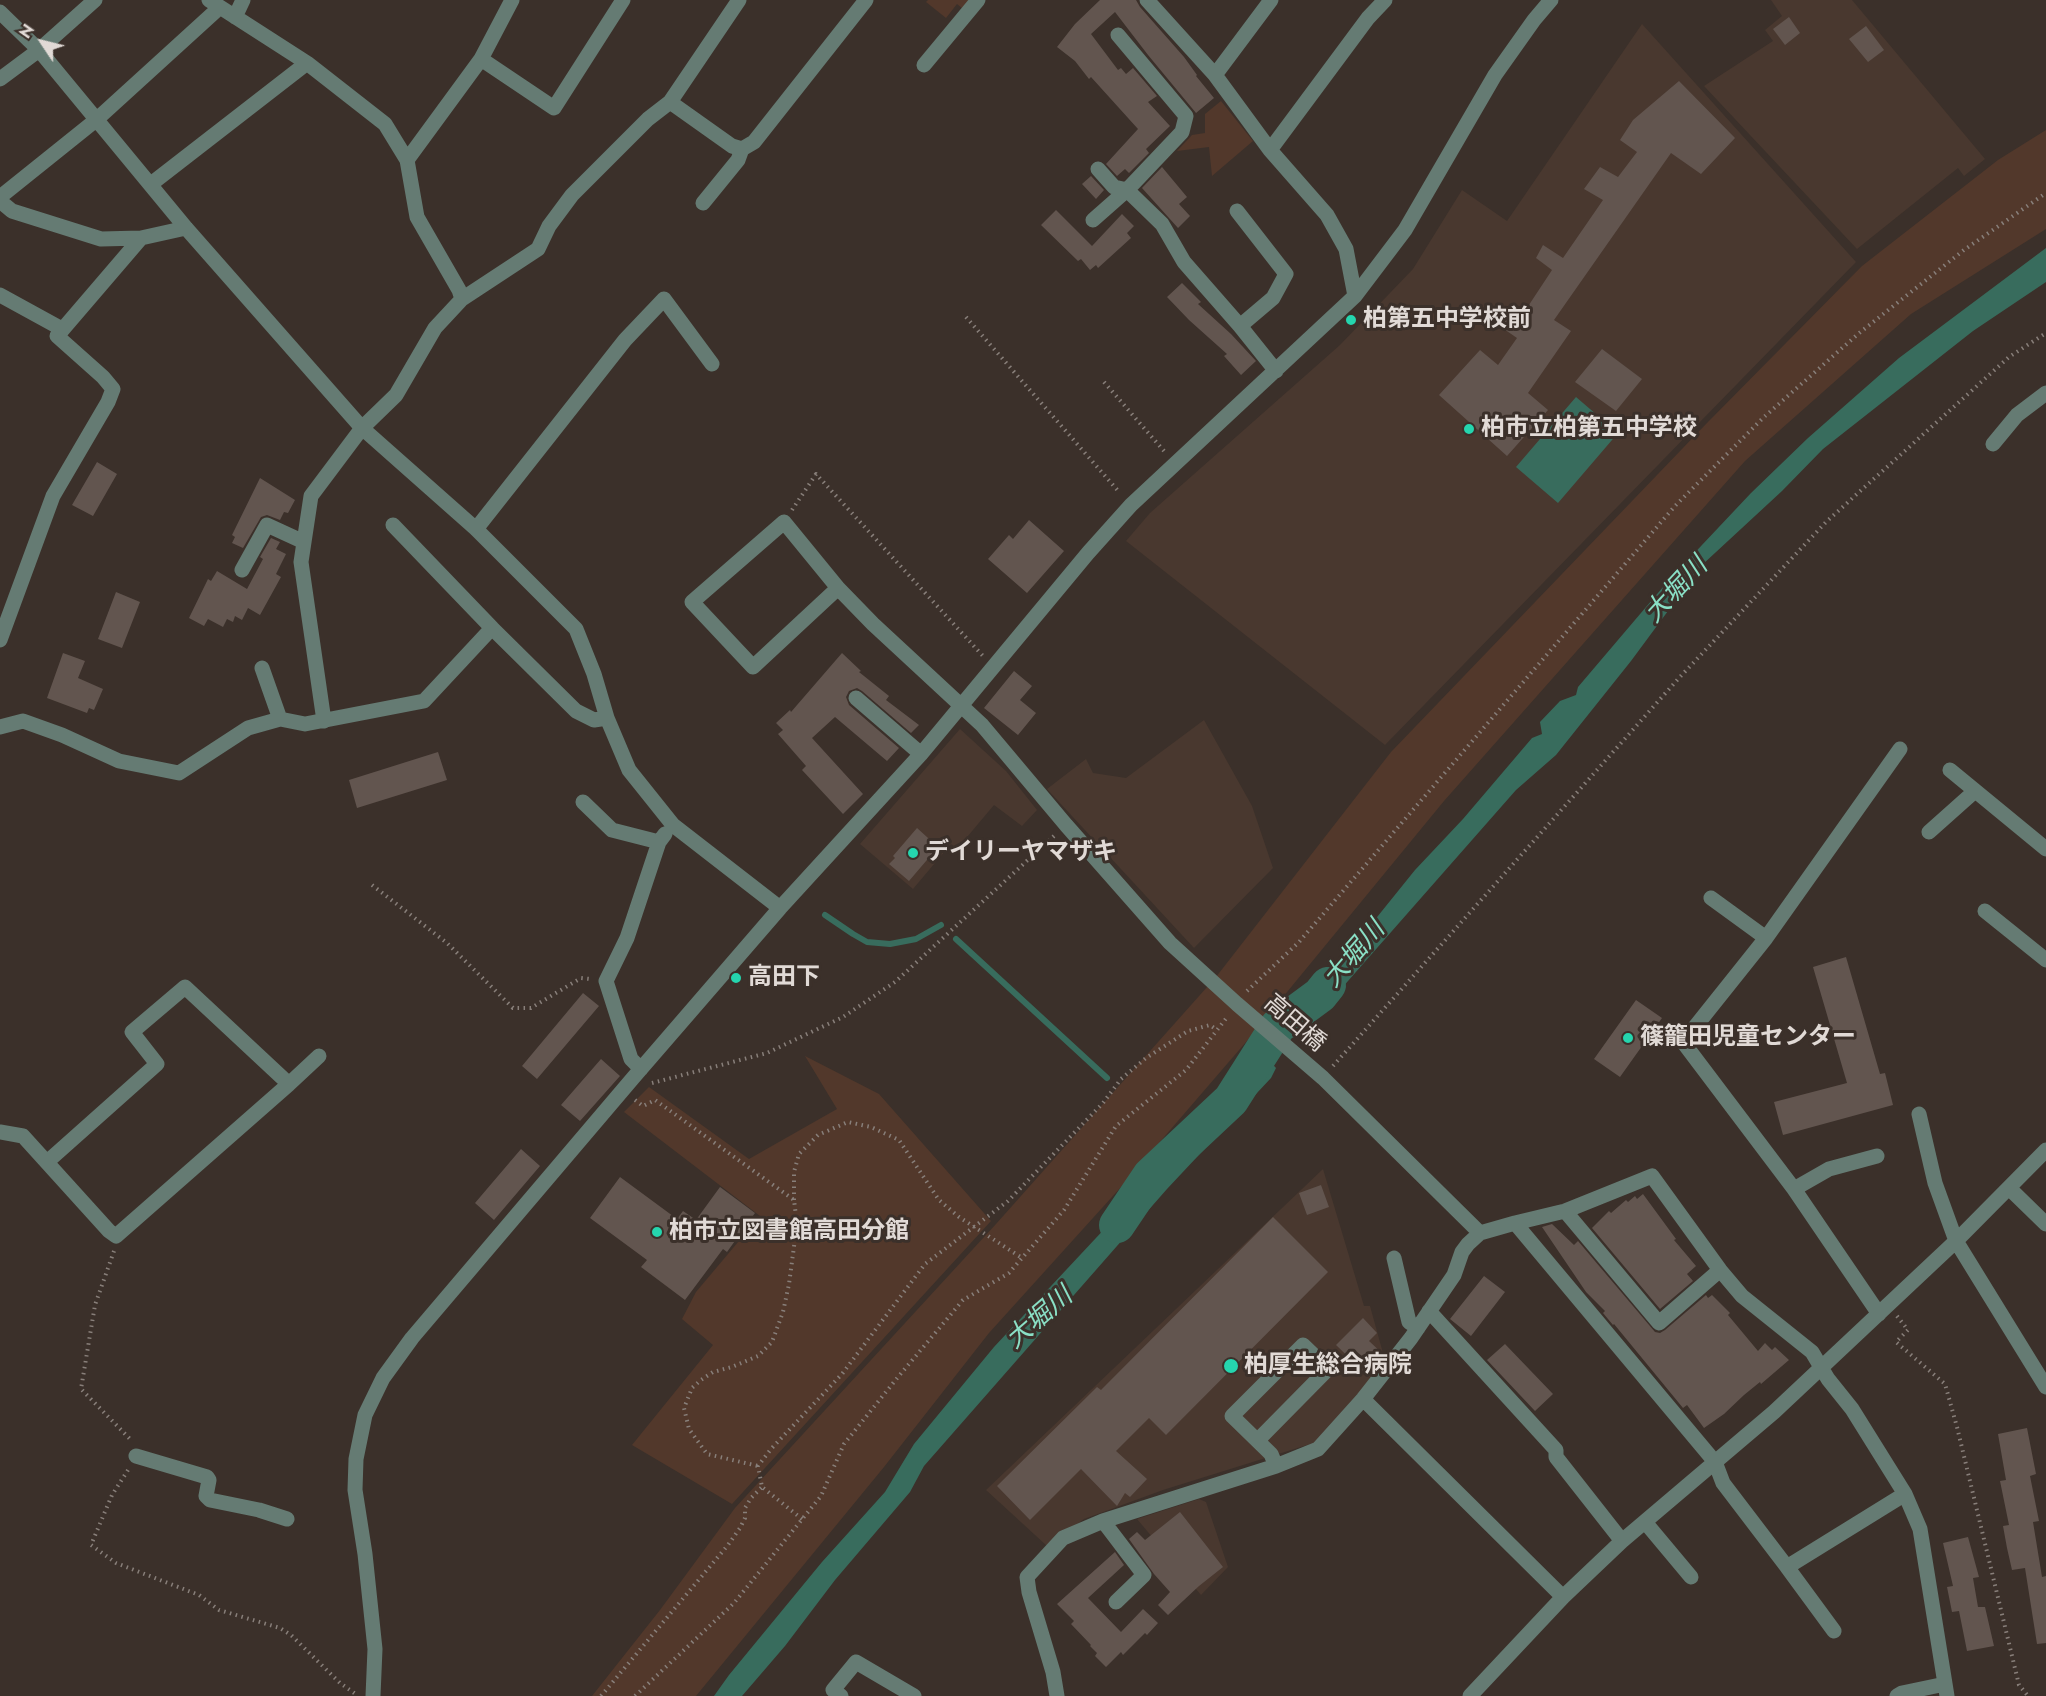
<!DOCTYPE html>
<meta charset="utf-8">
<style>
body{margin:0}
#map{position:relative;width:2046px;height:1696px;overflow:hidden;background:#3b302a;font-family:Jost,sans-serif}
canvas{display:block}
.north{position:absolute;left:12px;top:12px;width:60px;height:60px;-webkit-text-stroke:4px #3b302a;paint-order:stroke;rotate:305deg;font-size:16px;font-weight:700;line-height:24px;text-align:center;color:#e1dad6}
.north::after{content:'';display:block;margin:auto;width:21px;height:27px;background:#e1dad6;clip-path:polygon(50% 0,100% 100%,50% 72%,0 100%)}
</style>
<div id="map">
<canvas width="2046" height="1696"></canvas>
<div class="north">N</div>
</div>
<script>
const g = document.querySelector('canvas').getContext('2d');
g.lineJoin = 'round';
function fill(path, color) {
  g.fillStyle = color;
  g.fill(path, 'evenodd');
}
function poly(rows) {
  const path = new Path2D();
  for (const r of rows) {
    path.moveTo(r[0], r[1]);
    for (let i = 2; i < r.length; i += 2) path.lineTo(r[i], r[i + 1]);
  }
  return path;
}
function strokePath(path, color, width, dash) {
  g.strokeStyle = color;
  g.lineWidth = width;
  g.lineCap = dash ? 'butt' : 'round';
  g.setLineDash(dash || []);
  g.stroke(path);
}
function label(font, color, halo, rows, align = 'center') {
  g.font = font + ' Jost,"Noto Sans JP",sans-serif';
  g.lineWidth = 6;
  g.setLineDash([]);
  g.textBaseline = 'middle';
  g.strokeStyle = halo;
  g.fillStyle = color;
  for (const [text, x, y, turn = 0] of rows) {
    g.save();
    g.translate(x, y);
    g.rotate((+turn || 0) * Math.PI / 180);
    g.textAlign = isNaN(turn) ? turn : align;
    if (halo) g.strokeText(text, 0, 0);
    g.fillText(text, 0, 0);
    g.restore();
  }
}
fill(poly([
 [1771,0,1852,0,1985,159,1964,176,1958,168,1857,249,1704,86,1773,41,1765,30,1782,16],
 [1642,24,1856,262,1385,745,1126,541,1150,513,1340,345,1413,269,1462,190,1507,221],
 [1204,720,1252,806,1273,868,1194,948,1047,789,1086,759,1093,773,1126,778],
 [960,729,1006,771,1037,810,1022,826,994,805,957,849,951,844,913,889,860,844],
 [1323,1169,1364,1306,1370,1306,1386,1364,1320,1441,1163,1490,1084,1519,1047,1546,986,1490],
 [1199,1499,1206,1502,1228,1567,1201,1595,1137,1519]
]), '#49382f');
fill(poly([
 [928,0,970,0,963,9,957,4,946,18,926,2],
 [1221,101,1253,141,1212,176,1209,147,1177,151,1192,135,1205,133,1205,114],
 [2046,130,2046,229,1911,314,1745,461,1444,801,1246,1042,1121,1187,989,1333,884,1467,696,1696,592,1696,660,1610,735,1508,996,1224,1216,977,1391,752,1706,424,1862,266,1998,160],
 [805,1056,879,1094,991,1221,732,1504,632,1445,713,1345,682,1319,696,1292,760,1216,624,1112,649,1087,749,1159,837,1109]
]), '#52382b');
fill(poly([
 [2046,248,2046,282,1973,331,1823,449,1782,491,1702,565,1631,661,1556,755,1516,790,1297,1039,1277,1029,1311,999,1415,870,1463,819,1532,738,1542,734,1540,722,1560,701,1576,695,1578,687,1669,580,1751,493,1808,438,1899,358],
 [1576,397,1618,433,1558,503,1516,467],
 [1263,1054,1276,1068,1271,1078,1167,1189,924,1466,910,1492,835,1580,785,1646,742,1696,714,1696,729,1675,822,1562,885,1492,914,1444,994,1347,1211,1115]
]), '#386c5d');
strokePath(poly([
 [825,915,853,934,867,942,890,944,916,939,941,925],
 [956,939,1107,1078]
]), '#386c5d', 6);
strokePath(poly([
 [1117,1225,1150,1176,1231,1100,1278,1026,1320,995,1328,985]
]), '#386c5d', 36);
fill(poly([
 [1100,0,1136,0,1140,7,1184,57,1197,75,1196,76,1214,98,1196,113,1148,55,1115,12,1091,34,1118,70,1121,68,1126,74,1133,68,1157,96,1148,102,1170,126,1146,149,1149,153,1129,173,1125,169,1117,176,1106,164,1138,129,1091,77,1089,79,1075,61,1057,47,1075,24],
 [1789,17,1800,33,1785,45,1773,29],
 [1866,26,1884,50,1868,62,1849,39],
 [1679,81,1735,138,1701,174,1671,153,1554,320,1571,331,1528,393,1548,410,1507,456,1439,395,1480,350,1498,365,1517,338,1501,327,1515,308,1523,314,1552,270,1536,258,1543,245,1563,258,1603,200,1584,189,1600,167,1618,177,1637,152,1620,140,1633,120],
 [1162,167,1187,197,1179,204,1190,216,1178,228,1142,188],
 [1091,176,1104,190,1096,199,1082,184],
 [1056,210,1092,246,1122,214,1134,226,1127,233,1131,238,1098,268,1096,265,1090,270,1081,259,1078,261,1041,225],
 [1182,283,1201,302,1198,304,1231,334,1256,361,1241,375,1224,356,1227,354,1189,320,1167,297],
 [1602,349,1642,379,1616,411,1575,382],
 [97,462,117,474,93,516,72,505],
 [260,478,295,500,288,513,284,512,280,520,267,515,261,517,243,548,232,543,235,537,232,535],
 [1029,520,1064,551,1027,593,988,559,1009,535,1013,539],
 [271,538,280,542,276,549,286,554,276,574,281,577,260,615,248,608,242,620,235,616,233,622,227,619,223,627,208,619,204,626,189,618,208,579,211,581,217,571,247,589,263,559,260,557],
 [116,592,140,602,122,648,98,639],
 [63,653,85,661,78,678,103,689,94,710,89,708,87,713,47,698],
 [842,653,861,671,859,672,889,696,886,700,919,725,911,733,862,691,857,688,849,691,846,697,849,705,899,748,887,761,835,717,812,738,863,794,843,814,802,770,806,766,778,734,783,730,776,723,790,710,791,712],
 [1014,671,1032,686,1020,700,1036,713,1018,735,984,708],
 [438,752,447,780,357,808,349,780],
 [917,828,938,847,909,881,889,864,895,858,893,856],
 [1846,957,1880,1074,1885,1073,1893,1105,1783,1135,1774,1102,1847,1083,1813,967],
 [583,993,599,1006,537,1079,522,1066],
 [1636,1000,1662,1018,1620,1077,1594,1059],
 [601,1059,620,1076,580,1121,561,1105],
 [521,1149,540,1166,494,1220,475,1203],
 [620,1177,677,1219,683,1211,696,1220,720,1187,755,1213,727,1252,723,1249,685,1300,641,1267,647,1260,590,1218],
 [1321,1185,1329,1207,1307,1215,1299,1193],
 [1643,1194,1676,1239,1674,1240,1696,1266,1687,1274,1693,1281,1660,1309,1592,1228,1609,1211,1611,1213,1626,1200,1628,1202,1635,1196,1637,1199],
 [1273,1217,1328,1272,1166,1435,1149,1418,1116,1451,1147,1479,1130,1497,1125,1493,1117,1506,1081,1469,1030,1520,997,1486,1097,1387,1101,1390],
 [1552,1224,1574,1245,1578,1241,1655,1332,1660,1333,1665,1330,1706,1295,1708,1298,1712,1295,1730,1313,1728,1315,1758,1351,1765,1343,1772,1350,1775,1347,1789,1360,1761,1384,1760,1382,1744,1395,1724,1414,1704,1428,1687,1405,1683,1408,1614,1324,1613,1325,1603,1313,1605,1311,1586,1292,1542,1227],
 [1484,1276,1505,1292,1471,1336,1450,1319],
 [1363,1318,1377,1333,1369,1341,1384,1355,1366,1374,1336,1345],
 [1505,1344,1553,1394,1535,1411,1487,1360],
 [2027,1428,2036,1474,2030,1476,2039,1521,2033,1522,2042,1577,2046,1576,2046,1643,2037,1644,2025,1568,2012,1570,2007,1548,2003,1526,2009,1525,2000,1481,2006,1480,1998,1434],
 [1180,1512,1223,1567,1199,1586,1168,1615,1158,1605,1170,1592,1154,1574,1129,1539,1137,1532,1145,1540],
 [1968,1537,1979,1577,1973,1578,1978,1607,1985,1607,1994,1646,1967,1651,1959,1611,1952,1612,1947,1587,1953,1586,1943,1543],
 [1115,1552,1124,1565,1088,1598,1121,1632,1143,1609,1158,1623,1147,1635,1145,1633,1123,1655,1121,1652,1106,1667,1095,1656,1097,1653,1090,1646,1091,1645,1071,1624,1074,1621,1057,1604]
]), '#62554f');
strokePath(poly([
 [966,317,1120,493],
 [1104,382,1164,451],
 [792,510,816,474,983,656],
 [372,885,447,943,513,1008,531,1008,581,978,590,979],
 [1247,991,1299,942,1675,506,1764,417,1858,334,1964,250,2046,193],
 [1333,1066,1679,678,1826,522,2009,357,2046,333],
 [652,1083,767,1053,843,1017,895,982,1054,836],
 [635,1100,643,1106,655,1100,794,1200,797,1224,789,1284,783,1312,772,1342,758,1356,732,1367,713,1372,701,1380,692,1388,684,1408,689,1429,707,1454,758,1466],
 [794,1200,794,1172,799,1154,818,1135,848,1122,871,1127,899,1140,939,1200,959,1217,1022,1258],
 [114,1251,95,1305,81,1389,132,1441],
 [1897,1316,1908,1330,1896,1342,1945,1384,1957,1427,2019,1685,2028,1696],
 [128,1470,112,1495,91,1545,116,1563,199,1595,219,1610,280,1628,291,1635,340,1683,357,1695],
 [802,1519,762,1487,758,1466,771,1449,842,1374,925,1264,1008,1201,1103,1103,1121,1079,1146,1058,1188,1031,1210,1025,1217,1030],
 [601,1696,728,1545,740,1528,745,1518,745,1508,751,1498,762,1487],
 [635,1696,734,1603,821,1496,844,1444,898,1377,963,1300,1009,1273,1064,1210,1116,1126,1186,1070,1228,1016]
]), '#887f7a', 4, [1.5, 4.5]);
strokePath(poly([
 [209,0,307,63,385,124,407,160,417,217,459,290,462,299],
 [1147,0,1215,75,1271,0],
 [0,12,39,50,186,228,362,428,476,529,576,629,594,674,607,718,629,770,673,825,780,908],
 [235,17,243,0],
 [481,59,554,108,623,0],
 [924,65,978,0],
 [1215,75,1270,150,1327,215,1346,249,1355,296],
 [0,79,39,50,95,0],
 [670,102,739,0],
 [1270,150,1368,18,1385,0],
 [407,160,481,59,512,0],
 [1098,169,1114,187,1127,190,1182,132,1186,116,1118,35],
 [151,184,307,63],
 [0,197,96,120,219,8],
 [0,201,12,211,101,239,141,238,186,228],
 [703,203,738,160,742,149,754,142,866,0],
 [1237,211,1286,274,1273,298,1240,326],
 [1093,220,1127,190,1162,224,1184,262,1240,326,1276,371],
 [0,295,62,329],
 [1993,444,2017,415,2046,393],
 [393,525,492,628],
 [476,529,625,340,664,299,712,364],
 [242,570,267,525,304,542],
 [838,588,753,667,692,602,784,522,838,588,873,624,982,725,1066,825,1170,943,1237,1004,1323,1078,1480,1233,1515,1223,1715,1462,1723,1483,1787,1567,1905,1494],
 [0,640,53,496,108,402,113,389,103,377,57,336,141,238],
 [262,668,280,719],
 [856,698,921,754],
 [324,721,301,562,311,496,362,428,396,395,435,328,462,299,538,249,549,226,572,195,648,119,670,102,732,146,742,149],
 [0,727,23,721,62,735,119,761,179,773,248,728,280,719,305,724,424,701,492,628,576,711,594,720,607,718],
 [1950,770,2046,849],
 [583,802,612,830,659,842,665,834],
 [1929,832,1975,791],
 [1711,898,1766,938],
 [1985,911,2046,960],
 [641,1069,631,1059,606,981,627,938,659,842],
 [289,1084,319,1056],
 [1919,1114,1935,1183,1956,1241,2046,1387],
 [0,1132,23,1136,109,1231,116,1236,289,1084,185,987,132,1032,157,1064,47,1162],
 [2009,1188,2046,1224],
 [1794,1189,1829,1169,1877,1156],
 [1565,1211,1659,1323,1720,1270],
 [1515,1223,1565,1211,1652,1176,1720,1270,1742,1296,1812,1352,1828,1379,1852,1409,1905,1494,1920,1529,1947,1696],
 [1394,1258,1409,1322,1418,1328],
 [1429,1311,1556,1450,1556,1457,1622,1541],
 [1879,1314,1794,1189,1683,1042,1766,938,1900,749],
 [1363,1399,1563,1597],
 [1258,1440,1328,1369,1303,1345,1232,1416,1271,1454,1276,1466],
 [136,1456,207,1477,209,1480,206,1496,210,1500,259,1510,287,1519],
 [1103,1521,1144,1575,1116,1602],
 [1645,1522,1691,1577],
 [1787,1567,1834,1631],
 [373,1696,375,1649,365,1554,355,1490,356,1459,365,1415,383,1378,412,1338,633,1078,780,908,921,754,1088,553,1131,505,1355,296,1405,230,1495,75,1534,20,1551,0],
 [841,1696,833,1690,856,1662,914,1696],
 [1057,1696,1053,1672,1029,1592,1027,1577,1063,1538,1103,1521,1276,1466,1318,1449,1363,1399,1411,1338,1454,1275,1462,1252,1468,1244,1480,1233],
 [1470,1696,1563,1597,1622,1541,1774,1412,1956,1241,2046,1150],
 [1897,1696,1902,1693,1945,1684]
]), '#657b73', 15);
for (const [x, y, r, color] of [
 [1351,320,6,"#25d5ae"],
 [1469,429,6,"#25d5ae"],
 [913,853,6,"#25d5ae"],
 [736,978,6,"#25d5ae"],
 [1628,1038,6,"#25d5ae"],
 [657,1232,6,"#25d5ae"],
 [1231,1366,8,"#25d5ae"]
]) {
  const dot = new Path2D();
  dot.arc(x, y, r, 0, 2 * Math.PI);
  g.fillStyle = color;
  g.fill(dot);
  strokePath(dot, '#3b302a', 2);
}
label('bold 24px', '#e1dad6', '#3b302a', [
 ["柏第五中学校前",1363,320],
 ["柏市立柏第五中学校",1481,429],
 ["デイリーヤマザキ",925,853],
 ["高田下",748,978],
 ["篠籠田児童センター",1640,1038],
 ["柏市立図書館高田分館",669,1232],
 ["柏厚生総合病院",1244,1366]
], 'left');
label('24px', '#e1dad6', '#3b302a', [
 ["高田橋",1294,1024,41]
]);
label('italic 26px', '#8ae0c6', '#3b302a', [
 ["大堀川",1677,591,-47],
 ["大堀川",1355,955,-49],
 ["大堀川",1040,1319,-41]
]);
</script>
